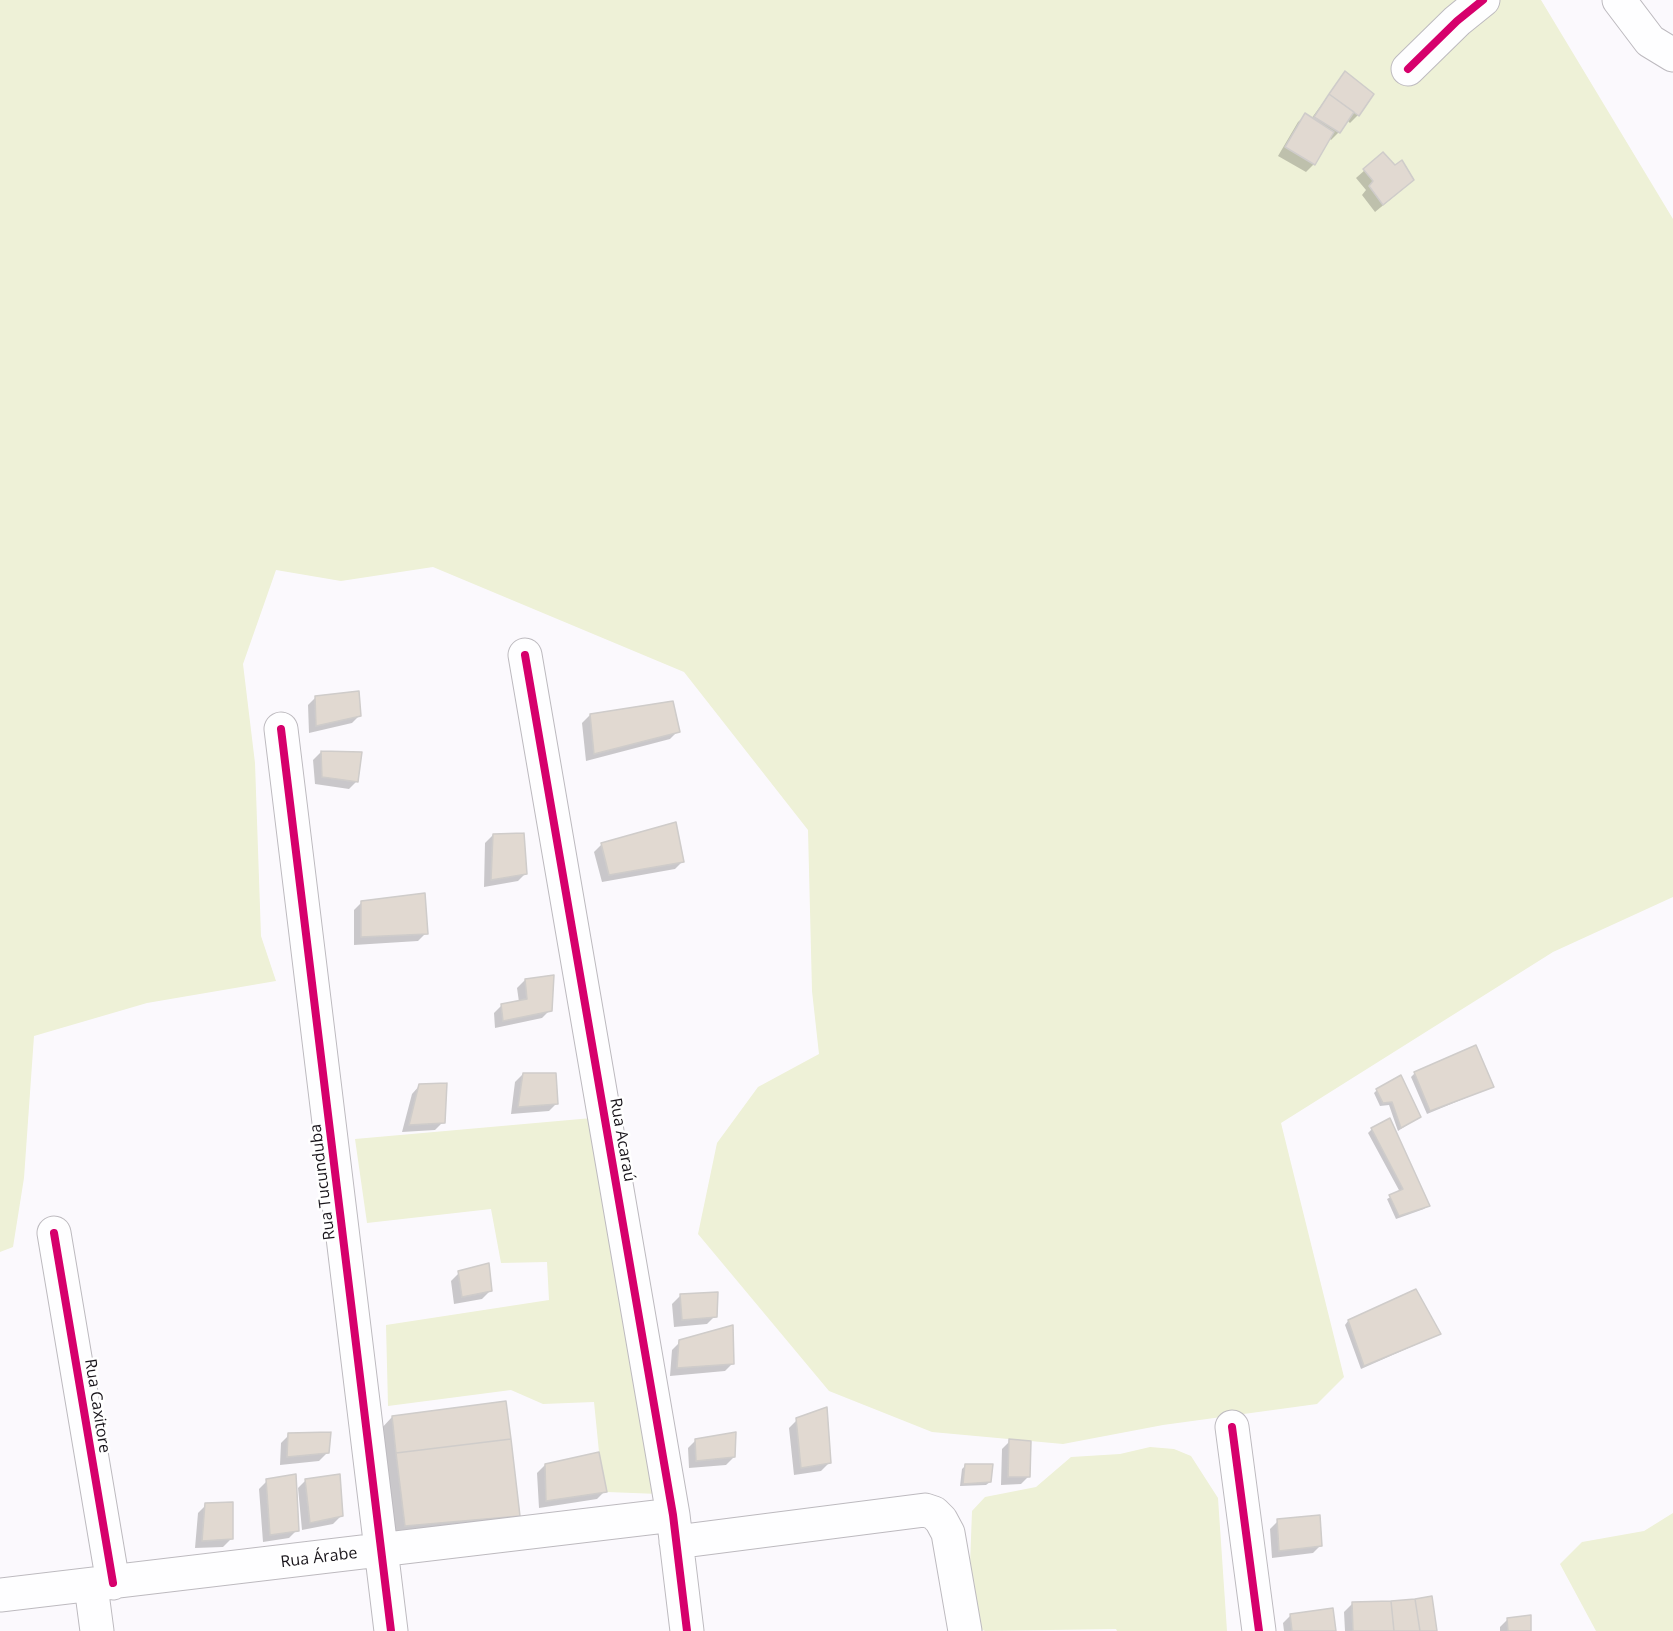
<!DOCTYPE html>
<meta charset="utf-8">
<style>
body{margin:0}
canvas{display:block;background:#fbf9fd}
</style>
<canvas width="1673" height="1631"></canvas>
<script>
const g = document.querySelector('canvas').getContext('2d');
g.lineJoin = 'round';
function fill(path, color) {
  g.fillStyle = color;
  g.fill(path, 'evenodd');
}
function poly(rows) {
  const path = new Path2D();
  for (const r of rows) {
    path.moveTo(r[0], r[1]);
    for (let i = 2; i < r.length; i += 2) path.lineTo(r[i], r[i + 1]);
  }
  return path;
}
function strokePath(path, color, width, dash) {
  g.strokeStyle = color;
  g.lineWidth = width;
  g.lineCap = dash ? 'butt' : 'round';
  g.setLineDash(dash || []);
  g.stroke(path);
}
function label(font, color, halo, rows, align = 'center') {
  g.font = font + ' "Open Sans",sans-serif';
  g.lineWidth = 5;
  g.setLineDash([]);
  g.textBaseline = 'middle';
  g.strokeStyle = halo;
  g.fillStyle = color;
  for (const [text, x, y, turn = 0] of rows) {
    g.save();
    g.translate(x, y);
    g.rotate((+turn || 0) * Math.PI / 180);
    g.textAlign = isNaN(turn) ? turn : align;
    if (halo) g.strokeText(text, 0, 0);
    g.fillText(text, 0, 0);
    g.restore();
  }
}
fill(poly([
 [0,0,1541,0,1673,219,1673,897,1553,952,1281,1123,1344,1377,1317,1404,1163,1425,1063,1444,932,1432,829,1391,698,1234,717,1143,758,1087,819,1054,812,991,808,830,684,672,433,567,341,581,276,570,243,664,255,763,261,936,276,981,147,1003,34,1036,24,1178,13,1247,0,1252],
 [592,1118,659,1494,607,1492,599,1452,594,1402,543,1404,511,1390,388,1406,386,1325,549,1300,547,1262,501,1263,491,1209,367,1223,355,1139],
 [1150,1447,1174,1449,1191,1456,1218,1498,1227,1631,1117,1631,1116,1629,985,1631,977,1627,970,1565,972,1511,985,1497,1036,1487,1071,1457,1120,1454],
 [1673,1513,1673,1631,1596,1631,1560,1564,1582,1542,1644,1531]
]), '#eef1d7');
fill(poly([
 [1345,73,1358,115,1350,123,1347,120,1339,132,1331,140,1329,138,1314,164,1306,172,1278,156,1298,122,1306,115,1311,119],
 [1383,154,1404,188,1375,212,1362,195,1366,190,1356,178],
 [316,697,360,715,352,723,309,733,308,705],
 [590,715,678,731,670,739,586,761,582,723],
 [321,752,357,781,349,789,315,784,313,760],
 [493,835,526,873,518,881,484,887,485,843],
 [602,844,683,861,675,869,602,882,594,852],
 [362,902,426,933,418,941,354,945,354,910],
 [525,980,550,1010,542,1018,495,1028,494,1013,502,1005,519,1002,517,988],
 [1415,1073,1492,1087,1427,1114,1411,1077],
 [523,1074,557,1103,549,1111,511,1114,515,1082],
 [420,1085,443,1122,435,1130,402,1132,412,1094],
 [1377,1090,1419,1117,1398,1131,1389,1105,1380,1106,1374,1093],
 [1372,1129,1428,1205,1424,1209,1396,1219,1387,1199,1400,1192,1368,1133],
 [459,1273,490,1291,482,1299,454,1304,451,1281],
 [680,1296,715,1316,707,1324,674,1327,672,1304],
 [1348,1321,1440,1334,1361,1369,1345,1325],
 [680,1342,733,1363,725,1371,670,1376,672,1350],
 [392,1417,518,1515,506,1527,393,1538,380,1430],
 [797,1420,829,1463,821,1471,794,1475,789,1428],
 [289,1435,327,1453,319,1461,280,1465,281,1443],
 [696,1440,734,1457,726,1465,689,1468,688,1448],
 [1010,1441,1029,1476,1021,1484,1001,1485,1002,1449],
 [545,1465,605,1491,597,1499,539,1508,537,1473],
 [965,1466,990,1482,986,1485,960,1486,962,1469],
 [306,1480,341,1516,333,1524,302,1530,298,1488],
 [267,1481,297,1530,289,1538,263,1542,259,1489],
 [206,1505,231,1539,223,1547,195,1548,198,1513],
 [1278,1521,1321,1545,1313,1553,1272,1558,1270,1529],
 [1352,1604,1436,1631,1345,1631,1344,1612],
 [1291,1615,1334,1631,1284,1631,1283,1623],
 [1508,1619,1530,1631,1500,1631,1500,1627]
]), '#0003');
const building = poly([
 [1345,71,1374,94,1359,116,1329,94,1345,71],
 [1329,94,1354,112,1340,133,1314,117,1329,94],
 [1305,113,1334,132,1315,165,1285,147,1305,113],
 [1383,152,1395,165,1402,160,1414,180,1383,205,1369,186,1373,181,1363,169,1383,152],
 [359,691,361,716,316,726,315,696,359,691],
 [673,701,680,732,594,754,590,714,673,701],
 [321,751,362,752,358,782,322,777,321,751],
 [676,822,684,862,609,875,601,843,676,822],
 [524,833,527,874,491,880,493,834,524,833],
 [425,893,428,934,361,937,361,901,425,893],
 [554,975,552,1011,503,1021,501,1004,527,999,525,979,554,975],
 [1476,1045,1494,1087,1430,1111,1414,1072,1476,1045],
 [523,1073,556,1073,558,1104,518,1107,523,1073],
 [1401,1075,1421,1117,1401,1128,1392,1102,1383,1103,1376,1089,1401,1075],
 [447,1083,445,1123,409,1125,419,1084,447,1083],
 [1390,1118,1430,1206,1399,1216,1389,1195,1403,1189,1371,1128,1390,1118],
 [489,1263,492,1291,462,1297,458,1271,489,1263],
 [1416,1289,1441,1334,1364,1366,1348,1320,1416,1289],
 [718,1292,717,1317,682,1320,680,1294,718,1292],
 [733,1325,734,1364,677,1368,679,1340,733,1325],
 [506,1401,511,1439,396,1453,392,1416,506,1401],
 [827,1407,831,1463,801,1468,796,1418,827,1407],
 [331,1432,329,1453,287,1457,288,1433,331,1432],
 [736,1432,735,1457,696,1461,695,1439,736,1432],
 [511,1439,520,1516,405,1526,396,1453,511,1439],
 [1009,1439,1031,1441,1030,1477,1008,1477,1009,1439],
 [599,1452,607,1492,546,1501,545,1464,599,1452],
 [965,1464,993,1464,991,1482,963,1484,965,1464],
 [296,1474,299,1531,270,1535,266,1479,296,1474],
 [340,1474,343,1516,310,1523,305,1479,340,1474],
 [233,1502,233,1539,202,1541,205,1503,233,1502],
 [1320,1515,1322,1546,1279,1551,1277,1519,1320,1515],
 [1432,1596,1437,1631,1420,1631,1415,1599,1432,1596],
 [1415,1599,1420,1631,1394,1631,1391,1601,1415,1599],
 [1391,1601,1394,1631,1353,1631,1352,1602,1391,1601],
 [1333,1608,1336,1631,1292,1631,1290,1614,1333,1608],
 [1531,1615,1531,1631,1508,1631,1507,1618,1531,1615]
]);
fill(building, '#e1d9d1');
strokePath(building, '#cfccca', 1.5);
const minor = poly([
 [1619,0,1650,41,1673,55],
 [1408,69,1457,21,1483,0],
 [525,655,673,1515,687,1631],
 [281,729,391,1631],
 [54,1233,113,1583],
 [1232,1427,1259,1631],
 [676,1542,925,1510,934,1513,941,1520,948,1533,965,1631],
 [91,1586,97,1631],
 [0,1595,673,1515]
]);
strokePath(minor, '#bdbabf', 35);
strokePath(minor, '#fefeff', 33);
strokePath(poly([
 [1408,69,1457,21,1483,0],
 [525,655,673,1515,687,1631],
 [281,729,391,1631],
 [54,1233,113,1583],
 [1232,1427,1259,1631]
]), '#d6006c', 8);
label('16px', '#19151b', '#fff', [
 ["Rua Acaraú",622,1140,80],
 ["Rua Tucunduba",323,1182,-97],
 ["Rua Caxitore",97,1406,81],
 ["Rua Árabe",319,1558,-7]
]);
</script>
